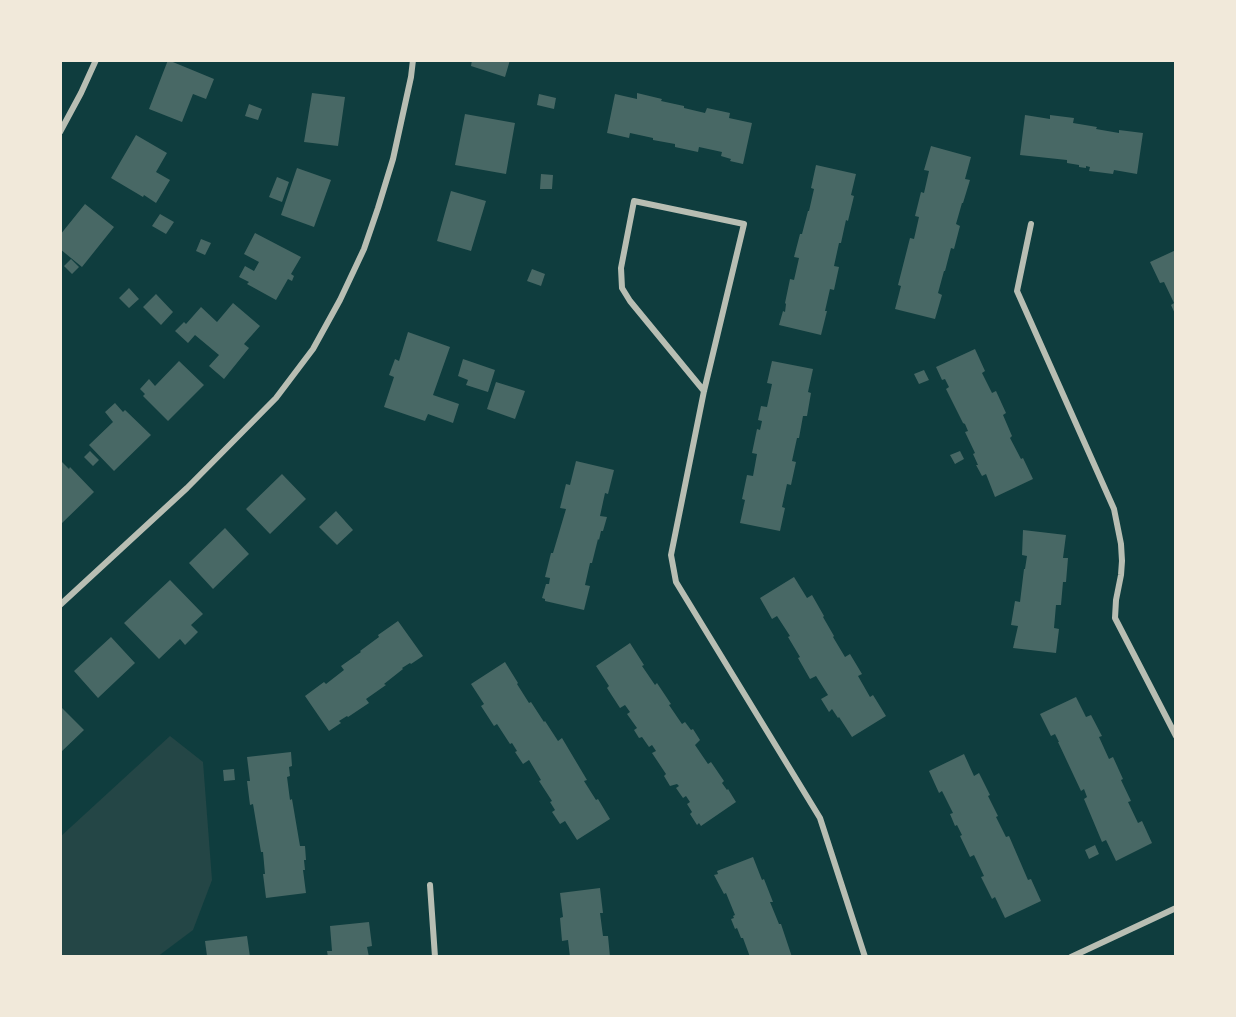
<!DOCTYPE html>
<style>
body{margin:0}
#map{position:relative;width:1236px;height:1017px;overflow:hidden;background:#0f3d3e;font-family:"Zilla Slab",serif}
canvas{display:block}
.frame{position:absolute;inset:0;border:62px solid #f1e9da;pointer-events:none}
</style>
<div id="map">
<canvas width="1236" height="1017"></canvas>
<div class="frame"></div>
</div>
<script>
const g = document.querySelector('canvas').getContext('2d');
g.lineJoin = 'round';
function fill(path, color) {
  g.fillStyle = color;
  g.fill(path, 'evenodd');
}
function poly(rows) {
  const path = new Path2D();
  for (const r of rows) {
    path.moveTo(r[0], r[1]);
    for (let i = 2; i < r.length; i += 2) path.lineTo(r[i], r[i + 1]);
  }
  return path;
}
function strokePath(path, color, width, dash) {
  g.strokeStyle = color;
  g.lineWidth = width;
  g.lineCap = dash ? 'butt' : 'round';
  g.setLineDash(dash || []);
  g.stroke(path);
}
fill(poly([
 [170,736,203,762,212,880,193,930,157,957,60,957,60,837]
]), '#244646');
fill(poly([
 [168,60,214,79,206,99,193,94,182,122,149,109],
 [472,60,510,60,505,77,471,66],
 [312,93,345,97,338,146,304,142],
 [637,93,662,99,661,101,684,106,684,108,705,113,707,108,730,113,729,118,752,123,743,164,730,161,731,159,721,156,722,152,699,147,698,152,675,147,675,144,653,140,653,138,630,133,629,138,607,133,615,94,637,99],
 [539,94,556,98,554,109,537,105],
 [249,104,262,109,258,120,245,116],
 [465,114,515,123,506,174,455,165],
 [1025,115,1050,119,1050,115,1074,118,1073,123,1097,127,1096,129,1119,133,1119,130,1143,133,1137,174,1114,170,1113,174,1089,171,1090,167,1086,166,1086,168,1079,167,1079,165,1067,163,1067,160,1020,155],
 [136,135,167,153,156,172,170,180,156,203,144,195,143,197,111,178],
 [931,146,971,157,965,179,970,180,963,203,962,203,956,224,960,226,954,249,951,248,945,271,944,271,938,293,942,295,935,319,895,309,901,286,898,285,910,238,914,239,919,217,915,216,921,192,924,193,929,171,924,170],
 [816,165,856,174,851,195,854,196,848,221,846,220,841,243,839,243,834,266,839,267,834,290,830,289,825,311,827,311,821,335,779,325,783,311,785,312,786,304,785,303,790,279,794,280,799,258,794,257,800,234,802,234,808,211,809,211,814,189,811,188],
 [297,168,331,180,314,227,281,215],
 [541,174,553,175,552,189,540,189],
 [277,177,289,182,282,202,269,197],
 [451,191,486,201,471,251,437,241],
 [85,204,114,227,82,267,60,249,60,235],
 [160,214,174,222,166,234,152,226],
 [255,233,301,257,291,274,294,276,292,281,288,279,276,300,247,284,249,282,239,277,245,266,254,271,259,262,244,254],
 [201,239,211,243,205,255,196,251],
 [1176,250,1176,316,1171,305,1174,303,1164,282,1160,283,1150,262],
 [71,259,79,267,72,274,64,266],
 [532,269,545,274,541,286,527,281],
 [129,288,139,299,129,308,119,298],
 [156,294,173,312,161,325,143,307],
 [233,303,260,326,244,344,249,348,224,379,209,366,219,355,195,335,188,343,175,331,184,322,186,324,201,307,217,322],
 [408,332,450,347,433,395,459,404,453,423,428,414,425,421,384,407,394,377,389,375,395,359,399,361],
 [975,349,985,371,982,373,992,393,996,391,1006,413,1003,415,1012,436,1010,438,1021,459,1023,458,1033,479,995,497,986,474,982,476,976,465,978,465,973,454,975,453,965,432,968,431,965,424,963,423,946,389,949,387,945,379,942,380,936,367],
 [463,359,495,370,488,392,466,385,468,380,458,376],
 [179,361,204,385,168,421,143,396,145,394,140,389,149,379,155,386],
 [772,361,813,369,808,392,811,393,807,416,803,416,799,438,797,438,792,461,796,462,791,485,787,484,782,507,785,508,780,531,740,523,745,500,742,499,747,475,753,476,757,454,752,453,757,429,760,430,762,421,758,420,761,406,767,407,772,384,767,383],
 [924,370,929,380,919,384,914,374],
 [496,382,525,391,515,419,487,409],
 [115,403,123,412,125,410,151,435,114,471,89,445,113,422,105,412],
 [90,451,99,460,93,466,84,457],
 [960,451,964,459,955,464,950,455],
 [61,461,69,469,70,467,94,492,60,525,60,462],
 [576,461,614,470,608,494,605,493,600,516,607,517,603,531,601,531,599,540,598,539,592,563,590,563,585,585,590,586,584,610,545,601,545,599,542,598,546,584,549,584,550,578,545,577,551,553,553,553,566,509,560,508,566,484,570,485],
 [282,474,306,499,270,534,246,509],
 [336,511,353,530,337,545,319,527],
 [225,528,249,554,213,589,189,563],
 [1023,530,1066,535,1063,558,1068,558,1066,582,1063,582,1061,605,1056,605,1054,628,1059,629,1056,653,1013,648,1018,626,1011,625,1015,601,1020,602,1024,569,1025,569,1027,556,1022,555],
 [794,577,807,598,812,595,824,616,823,617,834,636,833,637,845,657,850,654,862,674,858,676,870,697,873,695,886,716,852,737,839,717,838,718,832,709,829,712,821,699,828,695,816,676,810,679,798,658,800,657,788,637,790,636,777,616,772,619,760,598],
 [170,580,203,614,191,625,198,632,185,645,180,639,159,659,124,623],
 [398,621,423,656,411,664,410,663,402,668,403,669,384,684,386,685,366,699,369,703,348,717,347,716,339,721,341,723,329,731,305,696,324,682,326,684,344,670,341,666,361,652,360,651,379,637,378,635],
 [111,637,135,663,98,698,74,671],
 [630,643,644,665,642,666,655,685,657,683,671,704,669,705,682,724,685,722,691,730,693,729,700,740,695,745,708,764,711,762,724,781,722,783,727,790,728,789,736,802,701,826,699,823,697,825,690,814,692,812,687,804,690,802,686,796,683,798,676,788,679,786,677,784,670,786,664,776,666,774,652,753,656,751,652,745,649,747,642,737,639,738,634,730,637,728,627,714,630,712,625,705,620,708,607,688,609,686,596,666],
 [505,662,518,683,517,684,529,703,531,702,544,722,545,721,558,741,562,738,587,780,584,781,596,800,598,799,610,819,577,840,565,821,560,824,552,812,555,810,550,802,552,801,539,781,541,780,529,760,523,764,515,752,517,751,512,743,510,744,497,724,494,726,481,706,484,704,471,684],
 [1076,697,1086,717,1091,715,1102,736,1099,737,1109,759,1113,757,1123,779,1121,780,1131,801,1128,802,1138,823,1142,821,1152,843,1116,861,1106,840,1102,842,1084,799,1087,797,1084,789,1081,791,1058,742,1059,742,1055,734,1051,736,1040,714],
 [60,706,84,730,60,753],
 [291,752,292,766,289,767,290,776,287,777,290,800,292,799,300,846,305,846,306,860,304,860,305,870,303,870,306,893,266,898,263,874,265,874,263,852,261,852,253,804,250,805,247,781,250,781,247,757],
 [964,754,974,776,979,773,990,795,988,796,998,816,996,817,1006,837,1009,836,1028,880,1031,879,1041,901,1005,918,995,897,992,899,981,877,984,876,974,855,970,857,960,836,962,835,957,825,955,826,950,814,953,813,942,791,939,793,929,771],
 [234,769,235,780,224,781,223,770],
 [1095,845,1099,854,1089,859,1085,850],
 [753,857,762,880,764,879,773,902,770,902,779,924,781,924,792,957,750,957,743,938,741,938,737,928,735,929,731,919,734,918,733,916,735,915,726,893,724,894,714,875,718,874,717,871],
 [600,888,603,913,600,913,603,936,608,936,610,957,570,957,568,940,562,941,560,918,563,917,560,893],
 [369,922,372,946,367,947,369,957,328,957,327,951,332,951,330,926],
 [247,936,250,957,210,957,210,955,207,956,205,941]
]), '#486865');
strokePath(poly([
 [60,132,81,93,96,60],
 [1031,224,1017,291,1114,509,1121,544,1122,561,1121,575,1116,600,1115,618,1176,736],
 [704,391,630,301,622,288,621,268,634,201,744,224,704,391,671,555,676,582,820,818,865,957],
 [60,605,187,488,276,398,313,349,340,300,364,249,378,208,393,159,411,77,413,60],
 [430,885,435,957],
 [1071,957,1176,908]
]), '#b8beb3', 6);
</script>
